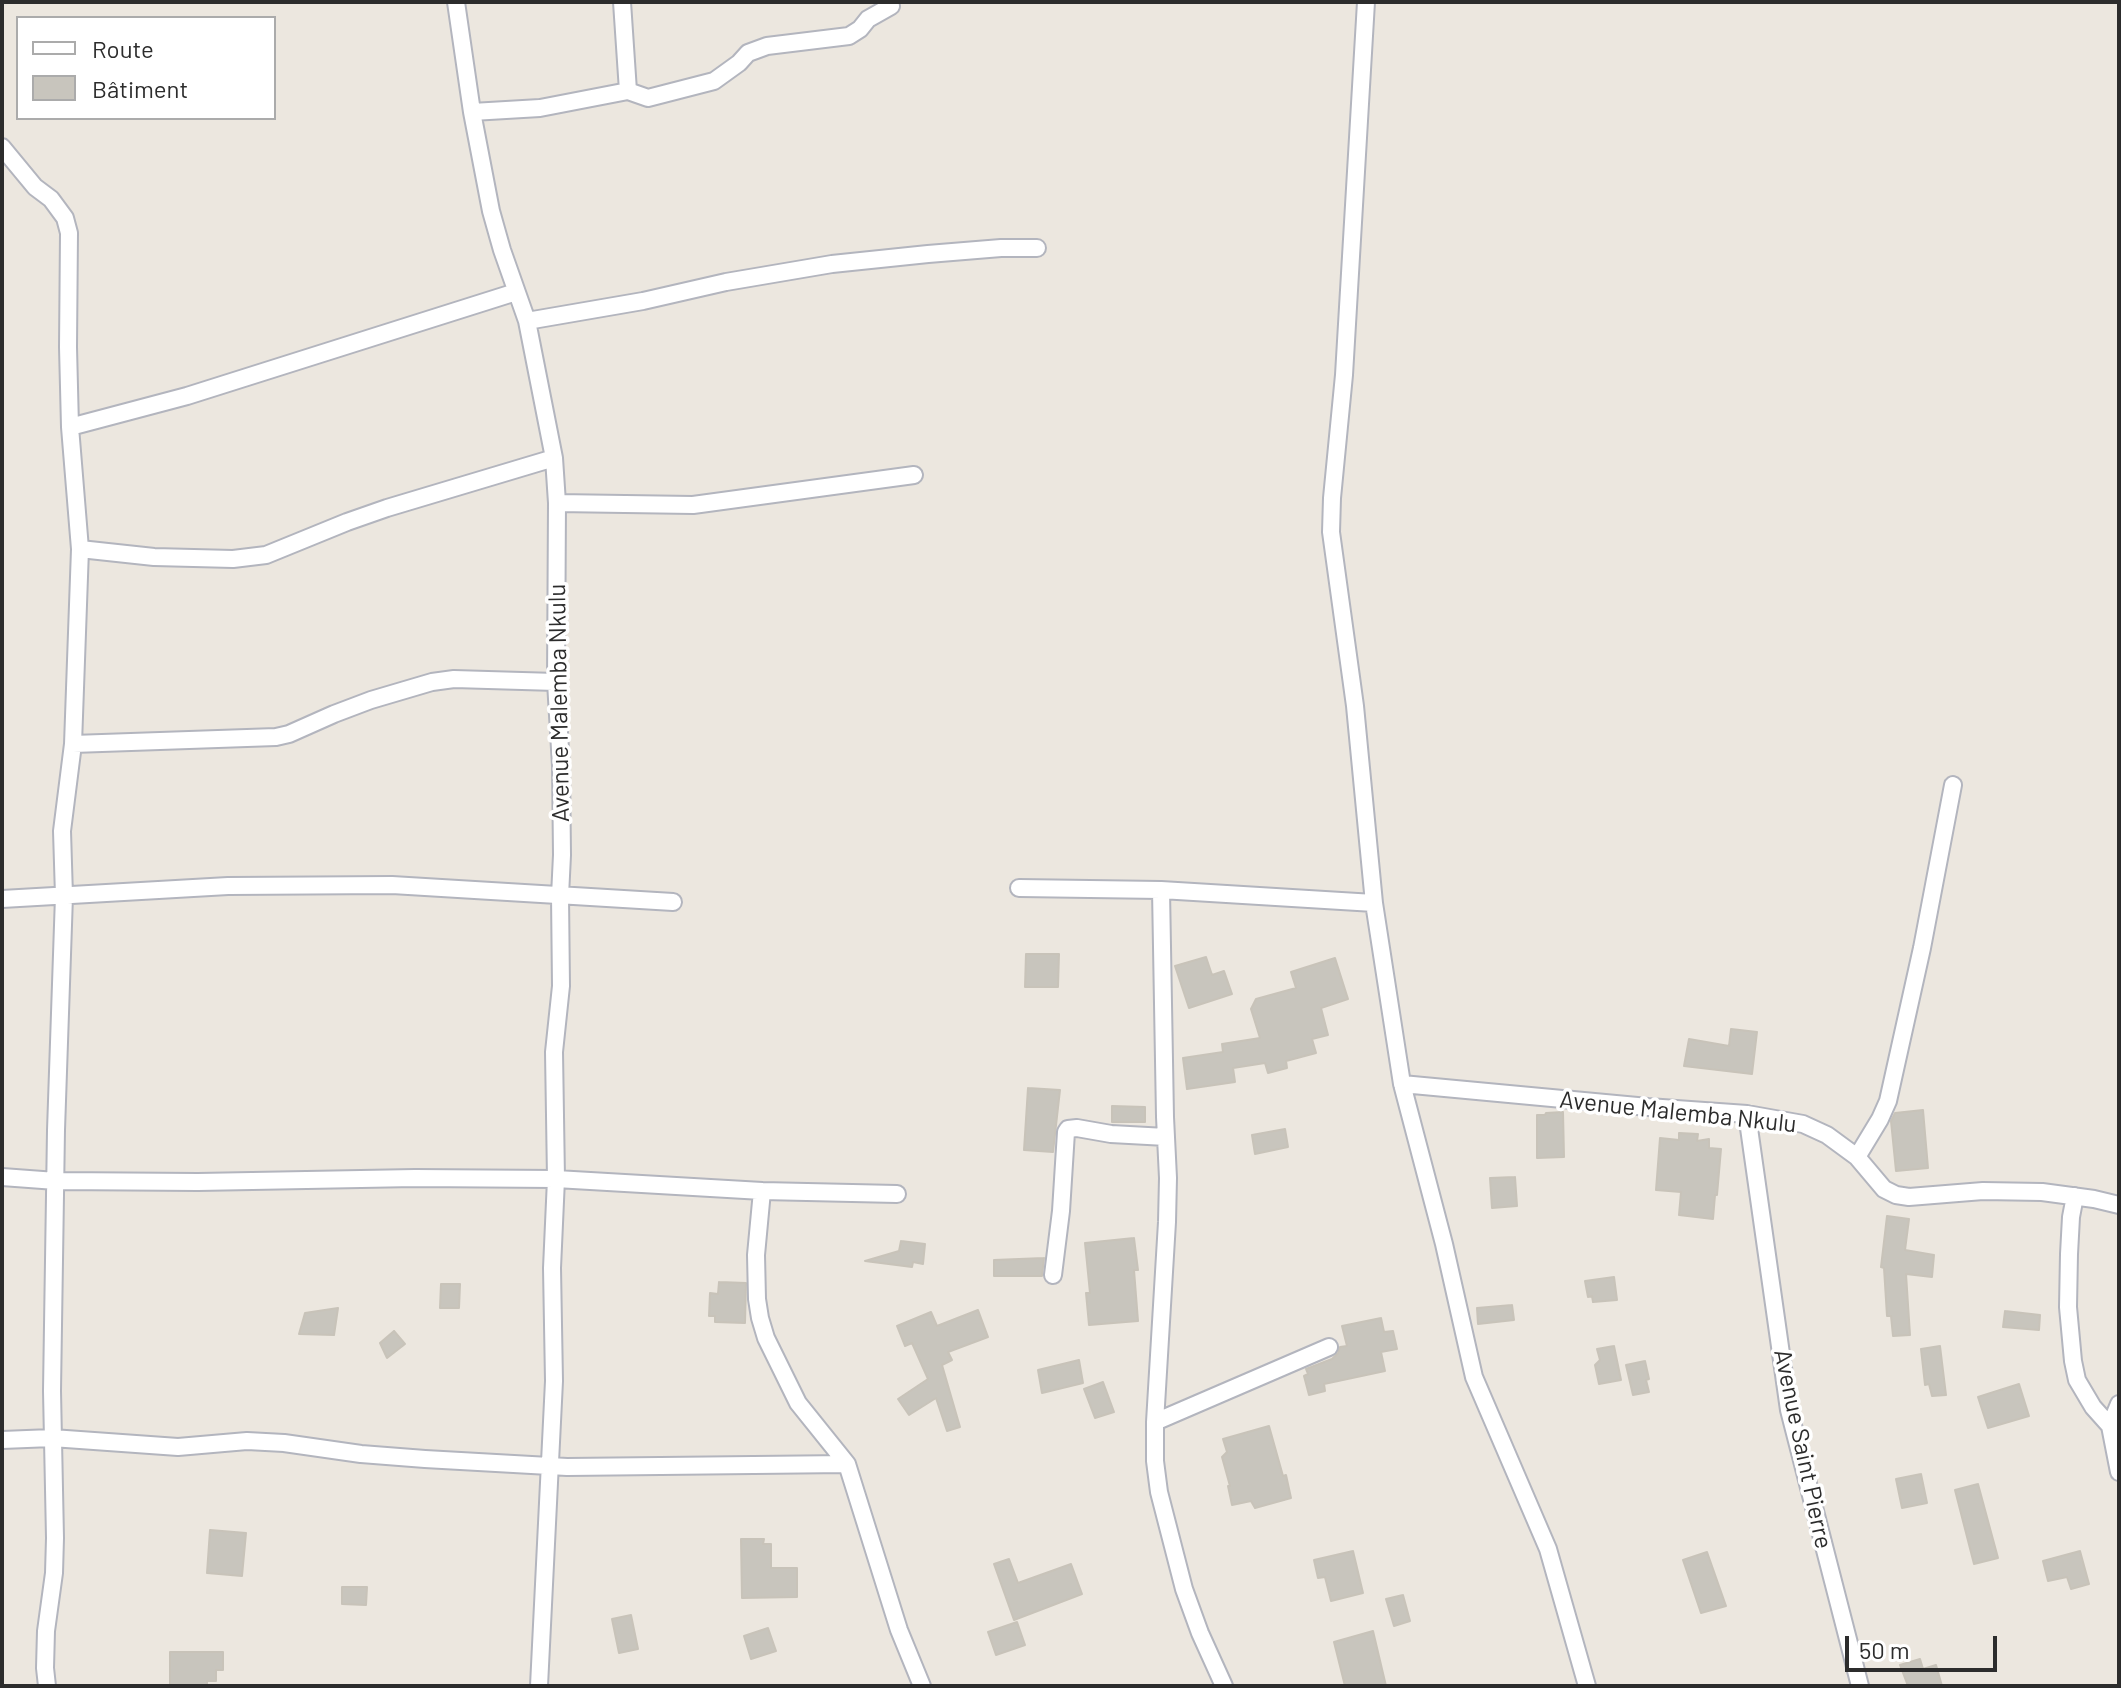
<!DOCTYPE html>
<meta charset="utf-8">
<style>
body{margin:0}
#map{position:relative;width:2121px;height:1688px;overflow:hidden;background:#ece7df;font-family:Barlow,sans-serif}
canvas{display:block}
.frame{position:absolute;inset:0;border:4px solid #2c2c2c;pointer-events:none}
.legend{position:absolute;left:16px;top:16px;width:260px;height:104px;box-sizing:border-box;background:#fff;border:2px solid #ababab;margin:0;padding:10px 14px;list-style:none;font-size:24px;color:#2c2c2c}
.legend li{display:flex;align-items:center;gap:16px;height:40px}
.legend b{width:40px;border:2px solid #ababab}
.scale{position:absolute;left:1845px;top:1636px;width:152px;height:36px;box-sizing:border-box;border:4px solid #2c2c2c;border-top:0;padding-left:10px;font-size:24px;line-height:28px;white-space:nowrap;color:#2c2c2c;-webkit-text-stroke:6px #fff;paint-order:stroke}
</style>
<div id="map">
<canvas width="2121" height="1688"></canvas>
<div class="frame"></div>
<ul class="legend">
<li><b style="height:10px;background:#fff"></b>Route</li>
<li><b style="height:22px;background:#c8c5bd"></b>Bâtiment</li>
</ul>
<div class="scale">50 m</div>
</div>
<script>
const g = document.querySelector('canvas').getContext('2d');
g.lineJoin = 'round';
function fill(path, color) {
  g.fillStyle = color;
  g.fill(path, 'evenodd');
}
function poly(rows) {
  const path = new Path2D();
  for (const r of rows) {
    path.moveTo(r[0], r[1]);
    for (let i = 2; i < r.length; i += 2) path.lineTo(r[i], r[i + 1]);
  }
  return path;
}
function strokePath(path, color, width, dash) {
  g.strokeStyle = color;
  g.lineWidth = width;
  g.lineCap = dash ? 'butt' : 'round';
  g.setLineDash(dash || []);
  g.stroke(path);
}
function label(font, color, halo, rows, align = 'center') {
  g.font = font + ' Barlow,sans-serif';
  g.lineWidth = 7;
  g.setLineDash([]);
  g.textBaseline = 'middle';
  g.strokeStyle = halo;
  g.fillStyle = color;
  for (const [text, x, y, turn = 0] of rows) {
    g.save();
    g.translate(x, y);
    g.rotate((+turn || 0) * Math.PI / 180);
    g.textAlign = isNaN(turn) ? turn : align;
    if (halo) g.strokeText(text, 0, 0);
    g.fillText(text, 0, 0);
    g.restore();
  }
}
const building = poly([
 [1026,954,1059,954,1058,987,1025,987,1026,954],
 [1206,957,1212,975,1224,971,1232,994,1189,1008,1175,966,1206,957],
 [1335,958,1348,999,1321,1008,1328,1035,1312,1039,1316,1053,1286,1061,1287,1068,1268,1073,1265,1063,1233,1068,1235,1082,1187,1089,1183,1058,1223,1052,1222,1044,1260,1038,1251,1009,1256,999,1296,988,1291,972,1335,958],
 [1731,1029,1757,1032,1752,1074,1684,1066,1689,1039,1729,1046,1731,1029],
 [1028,1088,1060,1090,1053,1152,1024,1150,1028,1088],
 [1112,1106,1145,1107,1145,1122,1112,1122,1112,1106],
 [1923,1110,1928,1168,1896,1171,1891,1121,1895,1113,1923,1110],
 [1563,1112,1564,1157,1537,1158,1537,1115,1545,1115,1546,1113,1563,1112],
 [1285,1129,1288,1147,1255,1154,1252,1135,1285,1129],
 [1679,1133,1698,1134,1697,1141,1709,1139,1709,1148,1721,1149,1717,1195,1715,1195,1713,1219,1679,1215,1681,1192,1656,1190,1660,1138,1679,1140,1679,1133],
 [1515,1177,1517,1206,1492,1208,1490,1178,1515,1177],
 [1887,1216,1909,1219,1905,1250,1934,1255,1932,1277,1906,1274,1910,1335,1893,1336,1891,1316,1887,1316,1884,1268,1881,1267,1887,1216],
 [1134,1238,1138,1270,1134,1270,1138,1321,1089,1325,1086,1293,1090,1293,1085,1243,1134,1238],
 [901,1241,925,1244,923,1264,913,1262,912,1267,865,1261,899,1251,901,1241],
 [1044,1258,1042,1276,994,1276,994,1260,1044,1258],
 [1614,1277,1617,1300,1593,1302,1592,1296,1588,1297,1585,1281,1614,1277],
 [719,1282,746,1283,745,1323,715,1322,715,1316,709,1316,710,1293,718,1294,719,1282],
 [441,1284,460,1284,459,1308,440,1308,441,1284],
 [1512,1305,1514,1320,1478,1324,1477,1308,1512,1305],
 [338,1308,334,1335,299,1334,305,1313,338,1308],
 [978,1310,988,1337,948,1352,952,1360,942,1365,960,1427,947,1431,936,1398,909,1415,898,1399,928,1379,912,1343,905,1346,897,1326,931,1312,937,1326,978,1310],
 [2005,1311,2040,1315,2039,1330,2003,1327,2005,1311],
 [1381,1318,1384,1332,1393,1331,1397,1349,1381,1352,1385,1371,1324,1384,1325,1391,1309,1395,1304,1376,1308,1374,1306,1369,1332,1359,1338,1353,1340,1347,1347,1346,1342,1326,1381,1318],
 [394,1331,405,1344,387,1358,380,1343,394,1331],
 [1614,1346,1621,1380,1599,1384,1595,1365,1600,1360,1597,1349,1614,1346],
 [1940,1346,1946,1395,1932,1396,1929,1384,1925,1385,1921,1349,1940,1346],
 [1079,1360,1083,1383,1042,1393,1038,1370,1079,1360],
 [1645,1361,1649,1379,1646,1380,1649,1392,1633,1395,1626,1365,1645,1361],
 [1103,1382,1114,1412,1095,1418,1084,1389,1103,1382],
 [2019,1384,2029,1416,1988,1428,1978,1397,2019,1384],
 [1269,1426,1283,1476,1286,1475,1291,1498,1255,1508,1251,1501,1232,1505,1228,1486,1230,1486,1222,1457,1227,1452,1223,1439,1269,1426],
 [1921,1474,1927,1503,1902,1508,1896,1479,1921,1474],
 [1978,1484,1998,1558,1974,1564,1955,1490,1978,1484],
 [210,1530,246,1533,242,1576,207,1573,210,1530],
 [741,1539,764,1539,763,1544,771,1544,771,1568,797,1568,797,1597,742,1598,741,1539],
 [1353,1551,1363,1593,1331,1601,1325,1577,1318,1578,1314,1560,1353,1551],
 [2080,1551,2089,1584,2071,1589,2067,1577,2048,1581,2043,1561,2080,1551],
 [1707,1552,1726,1606,1701,1613,1683,1560,1707,1552],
 [1009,1559,1018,1583,1071,1564,1082,1594,1014,1620,994,1564,1009,1559],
 [342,1587,367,1587,366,1605,342,1604,342,1587],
 [1403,1595,1410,1621,1394,1626,1386,1599,1403,1595],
 [631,1615,638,1649,619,1653,612,1619,631,1615],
 [1017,1622,1025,1645,996,1655,988,1632,1017,1622],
 [768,1628,776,1651,751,1659,744,1636,768,1628],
 [1373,1631,1386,1686,1345,1686,1334,1642,1373,1631],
 [170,1652,223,1652,223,1670,216,1670,216,1681,207,1681,207,1686,170,1686,170,1652],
 [1920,1659,1923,1669,1936,1665,1942,1686,1908,1686,1900,1665,1920,1659]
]);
fill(building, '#c8c5bd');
strokePath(building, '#c8c3b9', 2);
const street = poly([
 [456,2,472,112,540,108,628,91,648,98,714,81,739,63,748,53,767,46,849,36,860,29,868,19,891,6],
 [622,2,628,91],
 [1366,2,1344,375,1332,498,1331,532,1355,706,1374,903,1402,1084,1444,1244,1474,1377,1548,1549,1587,1686],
 [472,112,491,211,502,250,527,321,643,301,726,282,832,264,928,254,1001,248,1037,248],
 [2,147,35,187,51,199,65,218,69,233,68,347,70,427,80,549,73,744,62,831,64,896,56,1130,52,1391,55,1538,54,1573,46,1631,45,1668,47,1686],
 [527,321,554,458,557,503,556,682,561,766,562,855,560,896,561,986,554,1052,556,1179,762,1191,756,1255,757,1299,760,1318,766,1338,798,1403,847,1464,899,1630,922,1686],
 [70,427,187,396,516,292],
 [557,503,693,505,914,475],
 [80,549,154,557,233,559,266,555,347,522,387,508,554,458],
 [73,744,276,737,289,734,334,714,371,700,432,682,454,679,556,682],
 [1019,888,1161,890,1374,903],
 [1161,890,1165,1117,1168,1178,1167,1222,1155,1422,1155,1461,1159,1492,1184,1589,1200,1633,1224,1686],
 [2,899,228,886,392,885,673,902],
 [1402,1084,1648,1107,1747,1114,1803,1124,1827,1135,1857,1157,1884,1189,1896,1195,1909,1197,1983,1191,2042,1192,2094,1199,2119,1205],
 [1747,1114,1789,1410,1860,1686],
 [1857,1157,1880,1119,1888,1101,1922,948,1953,785],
 [2,1177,56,1181,198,1182,415,1178,556,1179,552,1268,554,1381,539,1686],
 [762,1191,897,1194],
 [2075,1196,2071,1217,2069,1254,2068,1307,2073,1361,2077,1380,2093,1407,2110,1426],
 [1053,1275,1061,1211,1066,1132,1068,1129,1077,1128,1111,1134,1166,1137],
 [2119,1404,2110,1426,2119,1472],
 [1155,1422,1329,1347],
 [2,1440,52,1438,178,1447,247,1441,284,1443,361,1454,425,1459,567,1467,847,1464]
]);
strokePath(street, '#b3b5be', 20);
strokePath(street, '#fff', 16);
label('24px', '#2c2c2c', '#fff', [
 ["Avenue Malemba Nkulu",559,703,-91],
 ["Avenue Malemba Nkulu",1678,1112,6],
 ["Avenue Saint Pierre",1803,1449,78]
]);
</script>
